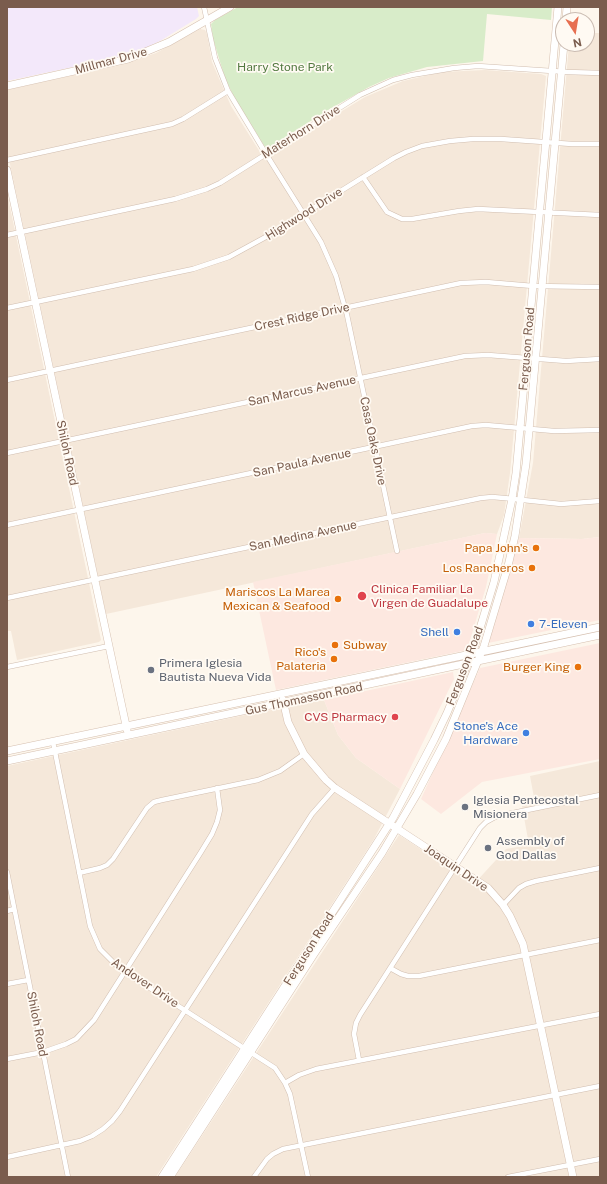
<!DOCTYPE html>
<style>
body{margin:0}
#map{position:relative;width:607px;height:1184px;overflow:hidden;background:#fdf6ec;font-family:"Public Sans",sans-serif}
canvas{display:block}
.frame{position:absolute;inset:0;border:8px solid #7a5c4d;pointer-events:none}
.north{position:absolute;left:555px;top:12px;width:40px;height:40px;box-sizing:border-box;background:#fffaf3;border:1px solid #cabbb1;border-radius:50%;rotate:168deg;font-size:11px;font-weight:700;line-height:16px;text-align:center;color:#7a5c4d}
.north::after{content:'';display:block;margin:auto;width:14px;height:18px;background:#e76f51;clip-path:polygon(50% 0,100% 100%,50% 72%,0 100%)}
</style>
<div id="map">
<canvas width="607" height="1184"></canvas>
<div class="frame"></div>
<div class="north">N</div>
</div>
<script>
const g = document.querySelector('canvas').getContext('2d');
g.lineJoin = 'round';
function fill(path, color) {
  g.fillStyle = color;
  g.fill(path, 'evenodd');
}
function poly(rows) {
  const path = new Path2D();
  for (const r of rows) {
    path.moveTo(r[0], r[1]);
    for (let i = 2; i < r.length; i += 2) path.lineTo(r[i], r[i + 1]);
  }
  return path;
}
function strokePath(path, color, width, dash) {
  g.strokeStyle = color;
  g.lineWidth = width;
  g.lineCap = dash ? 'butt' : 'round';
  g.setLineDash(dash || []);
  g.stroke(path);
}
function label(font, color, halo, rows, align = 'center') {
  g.font = font + ' "Public Sans",sans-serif';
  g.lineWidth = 3.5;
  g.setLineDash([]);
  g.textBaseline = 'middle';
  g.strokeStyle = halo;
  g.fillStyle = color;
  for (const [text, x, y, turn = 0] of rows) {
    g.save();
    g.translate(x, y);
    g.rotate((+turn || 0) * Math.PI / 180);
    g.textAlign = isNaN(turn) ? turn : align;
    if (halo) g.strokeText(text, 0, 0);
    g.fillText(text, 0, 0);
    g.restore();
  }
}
fill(poly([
 [200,29,205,30,207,34,212,62,231,106,265,160,319,125,365,97,403,81,442,72,485,70,541,74,546,76,510,473,504,515,497,534,485,533,106,614,7,150,7,90,121,65,156,53],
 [587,33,600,33,600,537,582,539,519,538,533,463,569,44,587,44],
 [7,193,101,640,99,642,17,660,11,631,7,631],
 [324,700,338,735,356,758,400,789,374,839,156,1177,7,1177,7,766,250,714],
 [600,761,600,1177,175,1177,399,835,474,884,506,849,529,845,522,806,535,803,530,776]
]), '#f5e8da');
fill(poly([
 [485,533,497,534,486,587,467,650,276,690,253,582],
 [600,537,600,620,488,643,519,538,582,539],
 [600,643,600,759,482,782,441,814,421,799,480,668],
 [453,672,454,679,400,789,356,758,338,735,324,700]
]), '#fde8e0');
fill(poly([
 [7,7,197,7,199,16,196,19,160,41,141,50,120,57,7,81]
]), '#f3e8fa');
fill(poly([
 [238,7,552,7,551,20,487,14,483,61,427,67,389,78,369,87,328,110,268,148,265,147,235,99,225,78,213,39,211,24,215,20]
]), '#d8ecc9');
const street = poly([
 [204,7,215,58,228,91,266,154,321,242,336,276,347,315,397,551],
 [7,160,172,124,183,119,228,91],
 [363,177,387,212,402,219,412,219,459,211,478,209,600,215],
 [7,235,175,199,207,189,220,183,360,95,393,80,412,75,454,68,478,66,567,72,600,73],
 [7,308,193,269,229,257,273,233,394,158,406,152,422,146,450,141,473,139,501,139,572,144,600,144],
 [7,380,461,283,486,282,533,286,600,287],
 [7,453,465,356,488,355,566,361,600,359],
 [7,525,472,426,486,425,554,431,600,430],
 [7,598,481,498,492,497,504,498,561,504,600,501],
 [7,667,109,646],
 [53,742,90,926,100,949,115,964,125,972,275,1068,285,1083,290,1094,308,1177],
 [7,872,68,1177],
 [79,873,100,868,107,865,113,859,147,808,154,802,162,800,258,780,280,771,304,754],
 [503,905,519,888,526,884,536,881,600,868],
 [7,911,14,909],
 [390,968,401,974,408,976,419,976,600,940],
 [7,984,28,980],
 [7,1059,43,1052,66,1044,76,1039,94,1020,201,852,212,834,217,822,220,810,217,788],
 [359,1060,354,1034,356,1023,360,1015,480,828,486,822,495,817,503,815,600,795],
 [285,1083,299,1075,316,1069,600,1014],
 [7,1157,80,1141,92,1136,103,1129,112,1121,120,1111,312,814,335,788],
 [254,1177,267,1159,273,1154,283,1149,600,1086],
 [508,1177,600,1159]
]);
const secondary = poly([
 [566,20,567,7],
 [7,86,128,59,169,42,230,7],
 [7,170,127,730],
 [283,700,288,722,304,754,326,780,335,788,488,888,503,905,510,916,523,944,573,1177],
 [7,751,600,627],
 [7,761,600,635],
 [162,1177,393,818,434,740,447,713,474,648,494,582,512,499,516,473,558,7],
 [170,1177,314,954,382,853,417,794,446,739,484,646,508,566,515,536,526,464,564,44]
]);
strokePath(street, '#d1beb0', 5.5);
strokePath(secondary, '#d6c0b0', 8);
strokePath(street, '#fff', 4.5);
strokePath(secondary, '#fff', 7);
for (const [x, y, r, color] of [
 [536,548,4,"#e8710a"],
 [532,568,4,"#e8710a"],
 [362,596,5,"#e0444e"],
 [338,599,4,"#e8710a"],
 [531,624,4,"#3f7fe0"],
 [457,632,4,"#3f7fe0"],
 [335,645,4,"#e8710a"],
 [334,659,4,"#e8710a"],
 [578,667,4,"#e8710a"],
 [151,670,4,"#6b7280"],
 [395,717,4,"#e0444e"],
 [526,733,4,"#3f7fe0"],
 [465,807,4,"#6b7280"],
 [488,848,4,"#6b7280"]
]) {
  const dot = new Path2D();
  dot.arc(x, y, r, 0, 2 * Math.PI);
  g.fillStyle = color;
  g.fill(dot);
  strokePath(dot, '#fffaf3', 1.5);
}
label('12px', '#7a5c4d', '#fffaf3', [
 ["Millmar Drive",111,61,-15],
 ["Materhorn Drive",301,132,-32],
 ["Highwood Drive",304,214,-32],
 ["Crest Ridge Drive",302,317,-12],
 ["Ferguson Road",527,349,-85],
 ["San Marcus Avenue",302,391,-12],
 ["Casa Oaks Drive",373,441,78],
 ["Shiloh Road",67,453,78],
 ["San Paula Avenue",302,463,-12],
 ["San Medina Avenue",303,536,-12],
 ["Ferguson Road",465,666,-69],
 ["Gus Thomasson Road",304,699,-12],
 ["Joaquin Drive",456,868,34],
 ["Ferguson Road",309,949,-58],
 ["Andover Drive",145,983,34],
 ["Shiloh Road",37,1024,79]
]);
label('12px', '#537a41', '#fffaf3', [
 ["Harry Stone Park",285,67]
]);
label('12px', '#c56008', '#fffaf3', [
 ["Papa John's",528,548],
 ["Los Rancheros",524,568],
 ["Mariscos La Marea",330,592],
 ["Mexican & Seafood",330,606],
 ["Subway",343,645,"left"],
 ["Rico's",326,652],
 ["Palateria",326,666],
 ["Burger King",570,667]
], 'right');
label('12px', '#be3a42', '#fffaf3', [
 ["Clinica Familiar La",371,589],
 ["Virgen de Guadalupe",371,603],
 ["CVS Pharmacy",387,717,"right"]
], 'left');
label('12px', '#366cbe', '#fffaf3', [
 ["7-Eleven",539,624,"left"],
 ["Shell",449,632],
 ["Stone's Ace",518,726],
 ["Hardware",518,740]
], 'right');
label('12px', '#5b616d', '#fffaf3', [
 ["Primera Iglesia",159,663],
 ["Bautista Nueva Vida",159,677],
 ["Iglesia Pentecostal",473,800],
 ["Misionera",473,814],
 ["Assembly of",496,841],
 ["God Dallas",496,855]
], 'left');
</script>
